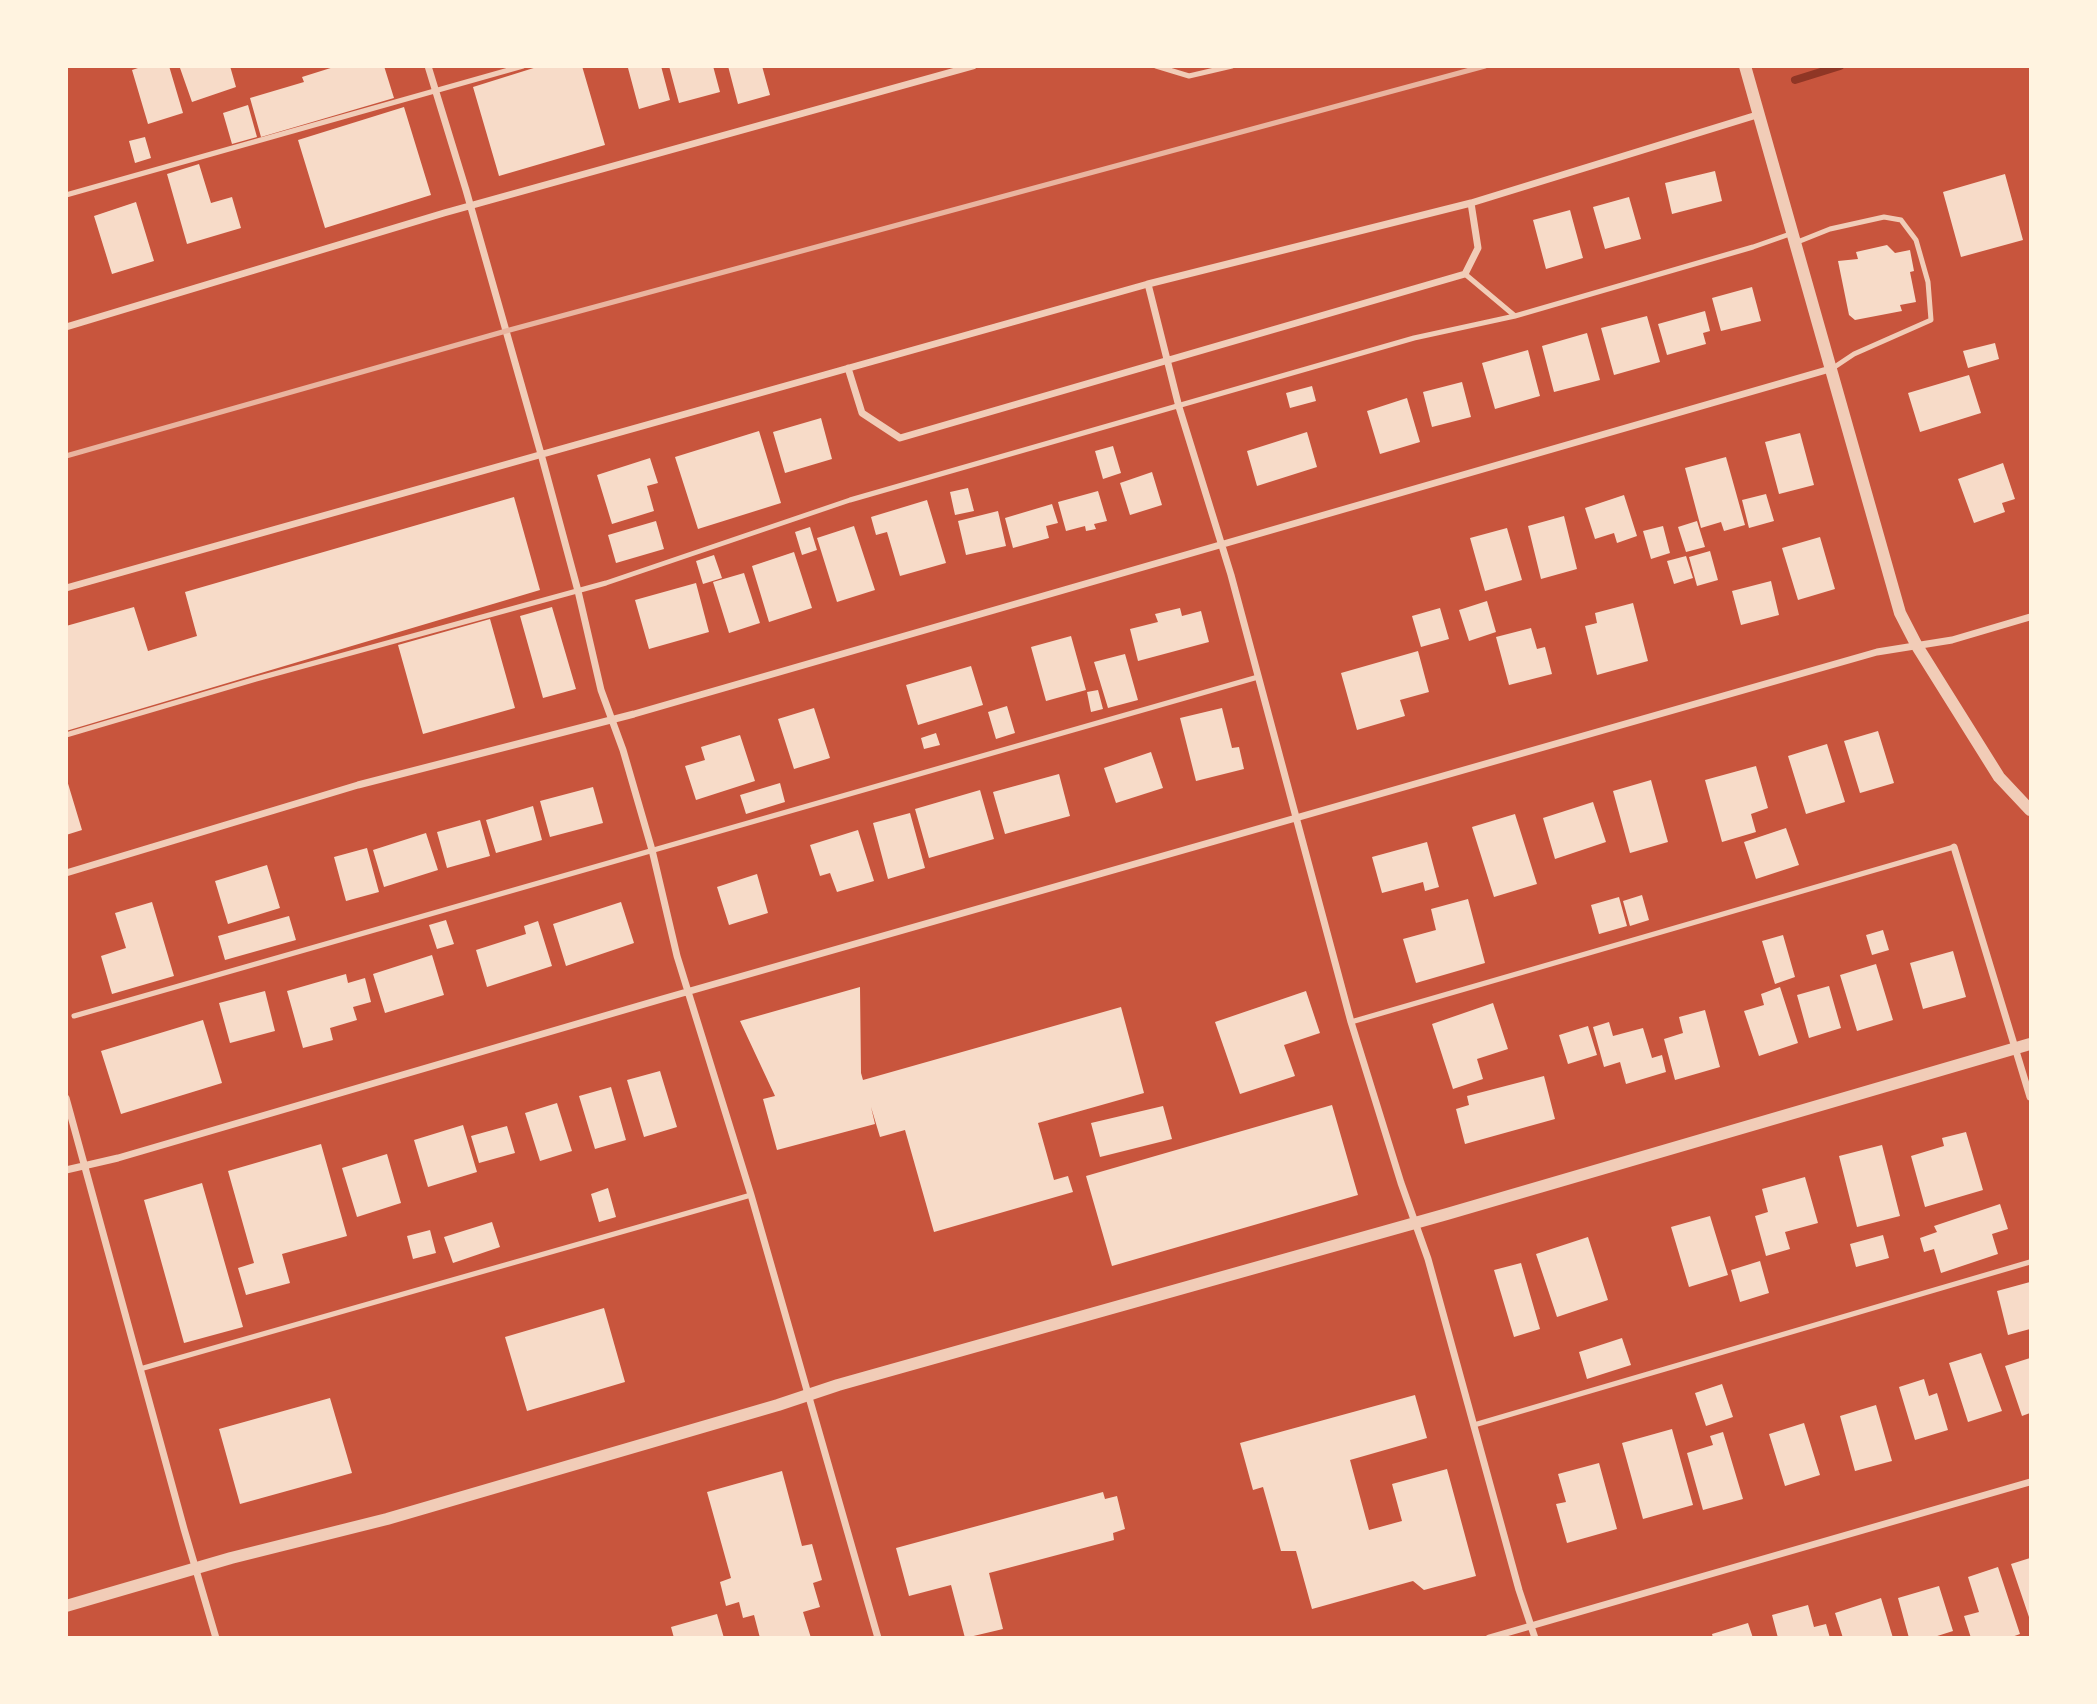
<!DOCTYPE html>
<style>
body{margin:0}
#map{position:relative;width:2097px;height:1704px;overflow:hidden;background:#c8553d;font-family:Ubuntu,sans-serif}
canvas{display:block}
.frame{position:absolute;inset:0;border:68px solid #fff3e0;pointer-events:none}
</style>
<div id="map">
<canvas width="2097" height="1704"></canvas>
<div class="frame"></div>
</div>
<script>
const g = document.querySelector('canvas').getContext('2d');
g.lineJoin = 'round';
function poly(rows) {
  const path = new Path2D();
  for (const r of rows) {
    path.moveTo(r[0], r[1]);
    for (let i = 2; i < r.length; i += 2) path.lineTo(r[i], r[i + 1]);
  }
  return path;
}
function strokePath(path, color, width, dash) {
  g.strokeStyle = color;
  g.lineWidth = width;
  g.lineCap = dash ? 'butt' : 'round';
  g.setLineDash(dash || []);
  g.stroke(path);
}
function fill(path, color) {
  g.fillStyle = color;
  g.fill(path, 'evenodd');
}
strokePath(poly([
 [1795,80,1840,66]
]), '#8f3625', 8);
fill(poly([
 [144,66,169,66,183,113,148,124,132,70],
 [183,66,230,66,236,87,192,102,180,68],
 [337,66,384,66,394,98,261,137,250,98,304,82,302,77],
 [540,66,582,66,605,145,499,176,473,87],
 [632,66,661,66,670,100,639,109,628,68],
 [669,66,713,66,720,92,679,103],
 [728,66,762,66,770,95,738,104],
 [248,105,257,137,232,144,223,113],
 [404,107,431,195,325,228,298,140],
 [145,137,151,158,135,163,129,141],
 [199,164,211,203,232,197,241,228,187,244,167,174],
 [1715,171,1722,201,1672,214,1665,183],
 [2005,174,2023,240,1961,257,1943,192],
 [1629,197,1641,239,1605,249,1593,207],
 [136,202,154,261,112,274,94,216],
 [1570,210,1583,258,1546,269,1533,220],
 [1887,245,1895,253,1910,250,1914,271,1910,272,1916,302,1900,305,1902,311,1855,320,1849,315,1838,261,1858,259,1856,252],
 [1752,287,1761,321,1721,331,1712,298],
 [1705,311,1710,331,1703,333,1706,344,1667,355,1658,324],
 [1647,316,1660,362,1614,375,1601,328],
 [1587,333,1600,380,1554,392,1542,346],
 [1995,343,1999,359,1968,368,1963,351],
 [1528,350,1540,396,1495,409,1482,363],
 [1969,375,1981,413,1920,432,1908,393],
 [1462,382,1471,417,1432,427,1423,392],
 [1312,386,1316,401,1290,408,1286,393],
 [1407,398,1420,442,1380,454,1367,411],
 [821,418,832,459,785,473,773,432],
 [759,431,781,503,698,529,675,457],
 [1307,432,1317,467,1257,486,1247,451],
 [1800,433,1814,485,1779,494,1765,442],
 [1113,446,1121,473,1103,479,1095,451],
 [1726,457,1745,525,1724,531,1721,522,1701,528,1685,468],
 [650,458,658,483,647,486,654,511,612,524,597,475],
 [2003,463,2015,499,2002,503,2005,512,1974,523,1958,479],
 [1152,472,1162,505,1130,515,1120,483],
 [968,488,974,511,955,515,950,492],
 [1098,491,1107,521,1094,524,1096,529,1086,531,1085,526,1066,531,1058,502],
 [1766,494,1774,521,1749,528,1742,500],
 [1624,495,1637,536,1617,543,1614,533,1595,539,1585,508],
 [514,497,540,590,66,731,66,626,134,607,148,651,197,636,185,592],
 [927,500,946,563,900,576,887,532,876,535,871,517],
 [1052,504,1058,523,1046,526,1049,538,1013,548,1005,518],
 [998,511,1006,546,966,555,958,521],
 [1564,516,1577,569,1541,579,1528,526],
 [656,521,664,549,616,563,608,535],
 [1697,521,1705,547,1686,552,1678,527],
 [854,526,875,590,837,602,817,538],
 [1663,526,1670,553,1651,559,1643,531],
 [810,527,817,550,802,555,795,532],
 [1507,528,1522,580,1485,591,1470,538],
 [1820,537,1835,589,1798,600,1782,548],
 [1710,551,1718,580,1697,586,1689,557],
 [794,552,812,608,769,622,752,566],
 [714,555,722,578,703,584,696,561],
 [1686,556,1693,578,1674,584,1667,561],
 [744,573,760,623,729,633,713,582],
 [1771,581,1779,615,1741,625,1732,591],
 [696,583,709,632,649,649,635,600],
 [1487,601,1496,632,1469,641,1459,610],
 [1633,603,1648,661,1597,675,1585,626,1597,623,1595,613],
 [552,607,576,689,543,698,520,616],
 [1180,608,1182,616,1201,611,1209,642,1138,661,1130,629,1158,622,1155,614],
 [1440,608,1449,639,1421,647,1412,616],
 [490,619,515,708,423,734,398,645],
 [1531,628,1537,649,1545,647,1552,674,1509,685,1496,637],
 [1071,636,1086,690,1046,701,1031,647],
 [1418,651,1429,692,1400,700,1405,716,1357,730,1341,673],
 [1125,654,1138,700,1108,708,1094,662],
 [971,666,983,705,918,725,906,685],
 [1098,690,1103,709,1091,712,1087,692],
 [1007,706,1015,733,996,739,988,712],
 [814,708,830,758,794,769,778,719],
 [1222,708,1232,748,1239,747,1244,769,1196,781,1180,718],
 [1878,731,1894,783,1860,793,1844,741],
 [936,733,940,745,924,749,921,738],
 [740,735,755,781,696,800,685,766,705,760,701,747],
 [1827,744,1845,802,1806,814,1788,756],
 [1151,752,1163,788,1116,803,1104,768],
 [1756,766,1768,808,1751,814,1756,832,1722,842,1705,780],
 [1059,774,1070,816,1005,834,993,792],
 [66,777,82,830,66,835],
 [1651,780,1668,842,1630,853,1613,791],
 [780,783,785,802,746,814,740,795],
 [593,787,603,823,550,837,540,801],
 [980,790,994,839,929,858,915,809],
 [1593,802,1606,842,1555,859,1543,818],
 [533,806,542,840,496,853,486,820],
 [910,813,925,868,888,879,873,823],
 [1515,814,1537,884,1494,897,1472,827],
 [480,820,490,856,447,868,437,832],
 [1786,828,1799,865,1756,879,1744,842],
 [858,830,874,881,837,892,830,873,820,876,810,845],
 [426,833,438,870,384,887,373,850],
 [1427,842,1439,887,1425,891,1423,882,1382,893,1372,857],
 [367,848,379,892,346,901,334,857],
 [267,865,280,908,228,924,215,881],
 [757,874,768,913,729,925,717,887],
 [1642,895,1649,920,1630,926,1623,901],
 [1619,897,1627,926,1599,934,1591,905],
 [1468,899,1485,963,1416,983,1403,939,1436,930,1431,909],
 [152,902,174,976,112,994,101,956,126,948,115,913],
 [621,902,634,943,566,966,553,924],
 [289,916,296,940,225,960,218,936],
 [446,920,454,944,437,949,429,925],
 [538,921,552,966,487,987,476,950,526,934,524,926],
 [1883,930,1889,950,1872,955,1866,935],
 [1783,935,1795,977,1775,984,1762,941],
 [1953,951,1966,997,1923,1009,1910,963],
 [432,955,444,995,385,1013,373,974],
 [1876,964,1893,1020,1857,1031,1840,975],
 [346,974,348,983,365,978,371,1002,353,1007,357,1020,330,1028,333,1040,303,1048,287,991],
 [1829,986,1841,1028,1809,1038,1797,995],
 [860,987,861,1073,863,1080,1121,1007,1144,1093,1038,1123,1054,1180,1068,1176,1073,1192,934,1232,905,1130,880,1137,871,1107,875,1124,777,1150,763,1099,775,1096,740,1021],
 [1780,987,1798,1043,1759,1056,1744,1011,1764,1005,1761,994],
 [265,991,275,1031,230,1043,219,1003],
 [1306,991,1320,1033,1284,1045,1295,1076,1240,1094,1215,1022],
 [1493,1003,1508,1049,1477,1059,1483,1079,1453,1089,1432,1024],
 [1705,1010,1720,1067,1675,1080,1664,1039,1683,1033,1679,1017],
 [203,1020,222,1083,121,1114,101,1051],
 [1609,1022,1613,1036,1643,1028,1652,1058,1662,1055,1666,1072,1626,1084,1620,1062,1604,1067,1593,1027],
 [1588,1026,1597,1055,1568,1064,1559,1035],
 [660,1071,677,1127,644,1137,627,1080],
 [1544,1076,1555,1119,1465,1144,1456,1109,1469,1105,1467,1096],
 [611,1087,626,1140,595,1149,579,1096],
 [557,1103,572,1151,540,1161,525,1113],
 [1332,1105,1358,1195,1112,1266,1086,1176],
 [1163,1106,1172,1139,1100,1157,1091,1123],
 [463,1125,477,1172,428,1187,414,1140],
 [507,1126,515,1153,479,1163,471,1136],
 [1966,1132,1983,1190,1925,1207,1911,1156,1944,1146,1942,1138],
 [321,1144,347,1236,282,1254,290,1283,246,1295,238,1268,254,1263,228,1171],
 [1882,1145,1900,1216,1857,1227,1839,1156],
 [387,1154,401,1203,357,1217,342,1168],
 [1805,1177,1818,1223,1785,1232,1790,1249,1766,1256,1755,1216,1768,1212,1762,1189],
 [202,1183,243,1327,184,1343,144,1200],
 [608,1188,616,1217,599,1222,591,1194],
 [2000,1204,2008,1229,1992,1234,1998,1254,1941,1273,1934,1249,1924,1252,1920,1238,1937,1232,1934,1226],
 [1710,1216,1728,1275,1689,1287,1671,1227],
 [492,1222,500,1247,453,1263,444,1237],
 [430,1230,436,1253,413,1259,407,1236],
 [1883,1235,1889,1258,1856,1267,1850,1244],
 [1588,1237,1608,1300,1557,1317,1536,1254],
 [1760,1261,1769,1293,1740,1302,1731,1270],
 [1521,1263,1540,1329,1514,1337,1494,1270],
 [2030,1282,2030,1329,2008,1335,1997,1291],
 [604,1308,625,1382,527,1411,505,1337],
 [1622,1338,1631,1365,1587,1379,1579,1352],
 [1981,1353,2002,1411,1968,1422,1949,1363],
 [2030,1358,2030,1413,2022,1416,2005,1366],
 [1924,1379,1929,1396,1937,1393,1948,1430,1915,1440,1899,1387],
 [1722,1384,1733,1417,1706,1426,1695,1393],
 [1415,1395,1427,1438,1350,1460,1369,1530,1402,1521,1392,1484,1447,1469,1476,1576,1424,1590,1413,1581,1312,1609,1296,1551,1281,1551,1263,1487,1253,1490,1240,1443],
 [330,1398,352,1473,240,1504,219,1429],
 [1876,1405,1892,1461,1855,1471,1840,1416],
 [1804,1423,1820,1475,1785,1486,1769,1434],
 [1672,1429,1693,1505,1643,1519,1622,1443],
 [1723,1432,1743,1499,1703,1510,1687,1453,1713,1445,1710,1436],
 [1599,1463,1617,1529,1567,1543,1556,1504,1566,1502,1558,1474],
 [782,1471,802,1546,812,1544,822,1580,813,1583,820,1607,803,1612,811,1638,760,1638,754,1615,743,1618,739,1602,726,1606,720,1582,731,1578,707,1492],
 [1103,1492,1105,1499,1117,1496,1125,1529,1113,1533,1114,1540,989,1573,1003,1629,965,1638,951,1585,909,1596,896,1548],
 [2030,1558,2030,1620,2011,1564],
 [1998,1567,2020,1634,2009,1638,1971,1638,1964,1616,1979,1612,1968,1577],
 [1939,1586,1953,1631,1931,1638,1909,1638,1898,1598],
 [1881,1598,1893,1638,1843,1638,1835,1613],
 [1808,1605,1814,1627,1826,1624,1830,1638,1778,1638,1772,1615],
 [717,1614,724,1638,674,1638,671,1627],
 [1748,1623,1753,1638,1713,1638,1712,1634]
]), '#f7dbc8');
strokePath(poly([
 [1156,66,1189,76,1232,66],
 [66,195,523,66],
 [1795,243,1830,229,1884,217,1901,220,1916,240,1928,282,1931,320,1854,354,1833,368],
 [1465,274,1515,316],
 [66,735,256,679,606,583,850,500,1414,338,1515,316,1753,247,1790,234],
 [74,1016,1258,677],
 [1351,1022,1954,847],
 [140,1369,751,1195],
 [1474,1425,2030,1262]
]), '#f1ccb7', 5);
strokePath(poly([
 [428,66,466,190,541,454,578,591,601,690,623,750,652,850,677,956,751,1195,878,1638],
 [1148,284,1179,407,1231,575,1351,1022,1401,1183,1428,1259,1519,1590,1535,1638],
 [66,327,444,213,973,66],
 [848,368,862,413,900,438,1465,274,1478,248,1471,203],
 [66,588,1148,284,1471,203,1760,114],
 [1954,847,2030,1097],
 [66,873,358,785,634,714,1830,369],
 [66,1098,184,1529,216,1638],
 [66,1170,118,1158,662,999,1877,652,1952,640,2030,617],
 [1489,1638,2030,1482]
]), '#f1ccb7', 7);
strokePath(poly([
 [1745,66,1900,613,1917,646,1999,777,2030,810],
 [66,1606,231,1558,387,1519,778,1405,838,1385,1447,1214,2030,1044]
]), '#f1ccb7', 12);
strokePath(poly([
 [66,456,506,331,1485,66]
]), '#e9b49f', 5);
</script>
